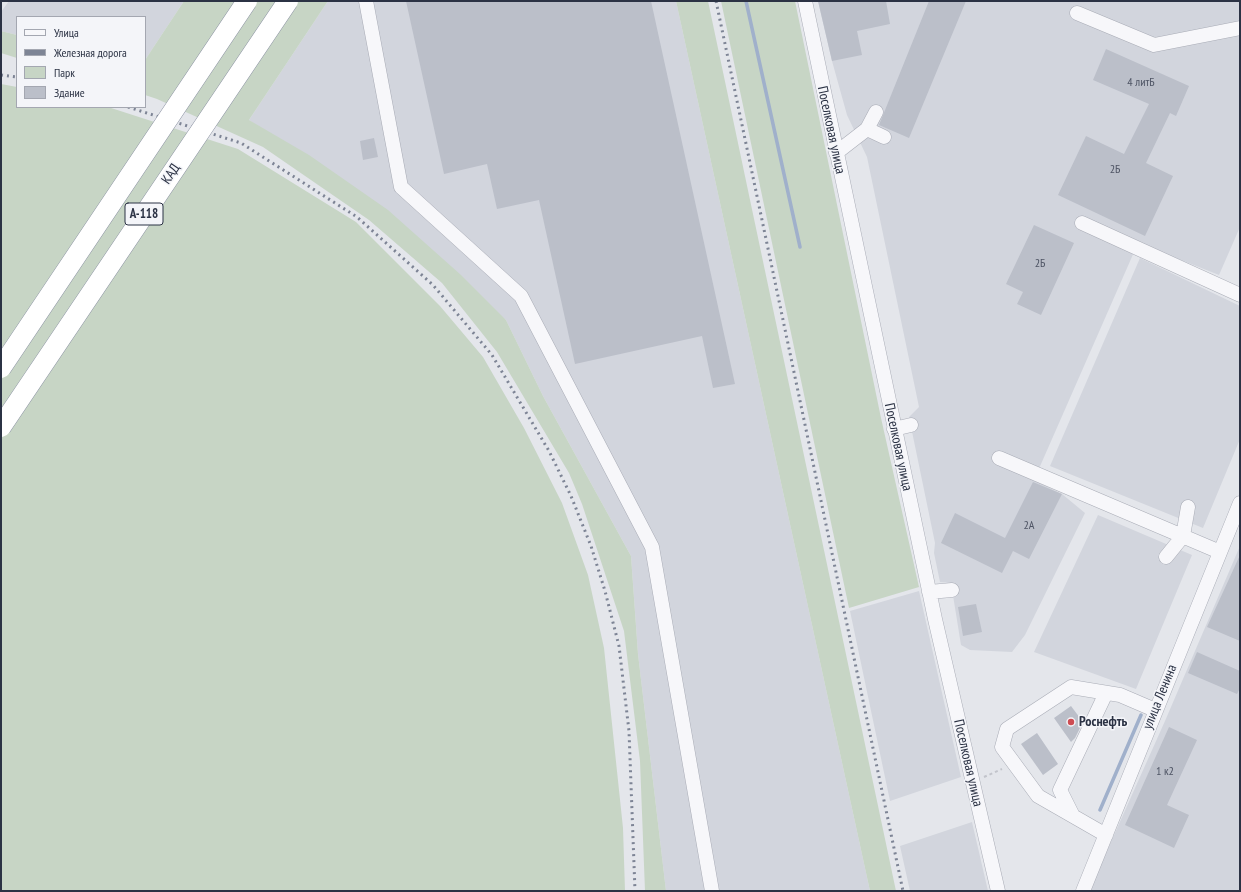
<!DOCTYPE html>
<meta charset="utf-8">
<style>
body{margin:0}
#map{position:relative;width:1241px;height:892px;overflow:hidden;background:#e4e6eb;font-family:"PT Sans Narrow",sans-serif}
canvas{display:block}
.frame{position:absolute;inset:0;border:2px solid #2b3244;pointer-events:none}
.legend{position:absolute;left:16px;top:16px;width:130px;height:92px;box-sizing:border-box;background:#f4f5f9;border:1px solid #a4a7b1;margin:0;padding:5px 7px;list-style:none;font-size:12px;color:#2b3244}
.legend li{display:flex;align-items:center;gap:8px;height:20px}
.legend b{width:20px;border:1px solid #a4a7b1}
</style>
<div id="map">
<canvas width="1241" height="892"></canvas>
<div class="frame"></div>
<ul class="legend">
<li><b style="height:5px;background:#f7f7fa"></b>Улица</li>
<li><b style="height:5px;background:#7d8495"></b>Железная дорога</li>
<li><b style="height:11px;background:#c7d5c5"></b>Парк</li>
<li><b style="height:11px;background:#bbbfc9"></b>Здание</li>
</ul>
</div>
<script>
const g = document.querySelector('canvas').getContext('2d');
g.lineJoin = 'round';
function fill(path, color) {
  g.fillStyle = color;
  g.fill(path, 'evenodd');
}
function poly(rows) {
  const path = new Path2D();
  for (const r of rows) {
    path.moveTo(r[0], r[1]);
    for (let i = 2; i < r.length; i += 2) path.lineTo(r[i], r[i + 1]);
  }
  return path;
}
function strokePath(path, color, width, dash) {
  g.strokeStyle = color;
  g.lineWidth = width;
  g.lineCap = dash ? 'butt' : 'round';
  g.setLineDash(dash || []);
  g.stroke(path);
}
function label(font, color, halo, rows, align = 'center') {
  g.font = font + ' "PT Sans Narrow",sans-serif';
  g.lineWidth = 3;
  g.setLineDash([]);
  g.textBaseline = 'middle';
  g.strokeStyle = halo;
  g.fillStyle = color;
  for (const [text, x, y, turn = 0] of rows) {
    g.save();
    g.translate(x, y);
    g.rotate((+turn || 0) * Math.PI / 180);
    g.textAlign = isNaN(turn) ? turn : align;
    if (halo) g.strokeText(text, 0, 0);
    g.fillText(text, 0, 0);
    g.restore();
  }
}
fill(poly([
 [9,1,184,1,145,60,145,17,17,17,17,35,1,31,1,12],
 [328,1,676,1,870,891,666,891,638,654,631,556,543,396,506,320,249,120],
 [818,1,1240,1,1240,227,1219,275,1138,243,1034,480,1062,494,1085,513,1025,635,1012,652,970,650,961,645,951,583,940,582,934,553,935,543,909,417,919,407,867,157,847,115,832,61],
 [1140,258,1240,306,1240,439,1203,528,1050,466],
 [1098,515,1192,555,1136,689,1034,652],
 [1240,546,1240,891,1089,891,1165,721],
 [919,591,961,777,890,801,850,611],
 [972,822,988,891,910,891,900,846]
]), '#d2d5dd');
fill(poly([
 [184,1,328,1,249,120,309,155,388,210,461,275,506,320,543,396,631,556,638,654,666,891,645,891,640,761,624,631,582,504,569,473,497,352,442,283,369,220,263,147,157,99,145,95,145,60],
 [676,1,708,1,896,891,870,891],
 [721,1,795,1,881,418,919,587,849,608],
 [1,31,17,35,17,58,1,53],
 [1,84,17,87,17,107,108,107,238,149,356,222,440,306,483,357,524,428,562,503,588,575,604,648,623,828,625,891,1,891]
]), '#c7d5c5');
strokePath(poly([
 [746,1,800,247],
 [1100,810,1141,715]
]), '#a0b0cb', 3.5);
fill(poly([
 [406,1,651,1,735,384,713,388,702,336,575,364,539,200,497,209,487,164,444,174],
 [818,1,886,1,890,24,857,31,862,55,832,61],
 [929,1,966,1,909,138,879,125],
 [1106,49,1189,86,1176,116,1170,113,1146,163,1173,176,1145,236,1058,195,1086,136,1124,154,1149,104,1093,80],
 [374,138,378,157,363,160,360,141],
 [1034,225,1074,243,1041,315,1017,304,1023,292,1006,284],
 [1033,482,1062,494,1029,559,1013,551,1002,573,941,543,955,513,1005,538],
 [1240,555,1240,641,1207,627],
 [976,604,982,632,963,636,958,607],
 [1197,652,1240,671,1240,688,1237,694,1188,673],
 [1071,706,1083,722,1075,738,1071,742,1054,718],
 [1169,727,1197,740,1167,805,1189,815,1174,848,1125,825],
 [1037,733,1058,764,1043,775,1021,744]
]), '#bbbfc9');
const minor = poly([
 [366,1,401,187,521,296,652,547,712,891],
 [805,1,935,619,998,891],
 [1077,13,1154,45,1240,28],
 [867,129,884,137],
 [836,153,867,129,876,112],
 [1082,223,1240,295],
 [894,429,911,425],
 [999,458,1220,552],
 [1166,557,1183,536,1188,507],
 [929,592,952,590],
 [1072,814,1060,790,1106,693],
 [1106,835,1038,796,1002,747,1007,729,1071,687,1120,695,1155,710],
 [1083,891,1240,503]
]);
strokePath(minor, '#a9acb6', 15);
strokePath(poly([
 [984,777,1002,769]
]), '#c2c4cb', 2, [3, 3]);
strokePath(minor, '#f7f7fa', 14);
strokePath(poly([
 [716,1,903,891],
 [1,75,17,77],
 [128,107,241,143,357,217,433,285,492,355,549,451,571,496,591,546,605,591,619,646,629,731,635,891]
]), '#7d8495', 3, [2, 4]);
const highwayBridge = poly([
 [1,368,247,1],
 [1,427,288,1]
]);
strokePath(highwayBridge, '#8b92a2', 21, []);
strokePath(highwayBridge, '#fff', 20);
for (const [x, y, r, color] of [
 [1071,722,4,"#cd4c52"]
]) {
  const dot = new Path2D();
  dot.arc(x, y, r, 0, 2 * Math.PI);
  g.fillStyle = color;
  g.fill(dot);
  strokePath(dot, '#f4f5f9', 1.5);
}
label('12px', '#4f5565', null, [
 ["4 литБ",1141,83],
 ["2Б",1115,170],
 ["2Б",1040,264],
 ["2А",1029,526],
 ["1 к2",1165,772]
]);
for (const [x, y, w] of [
 [144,214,38]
]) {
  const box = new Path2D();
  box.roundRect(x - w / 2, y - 11, w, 22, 3);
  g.fillStyle = '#f4f5f9';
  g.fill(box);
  strokePath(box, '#2b3244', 1);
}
label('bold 13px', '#2b3244', null, [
 ["А-118",144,214]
]);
label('14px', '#2b3244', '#f4f5f9', [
 ["Поселковая улица",831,130,78],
 ["КАД",171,174,-56],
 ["Поселковая улица",898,447,78],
 ["улица Ленина",1160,697,-68],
 ["Поселковая улица",968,763,77]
]);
label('bold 14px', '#2b3244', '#f4f5f9', [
 ["Роснефть",1079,722]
], 'left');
</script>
